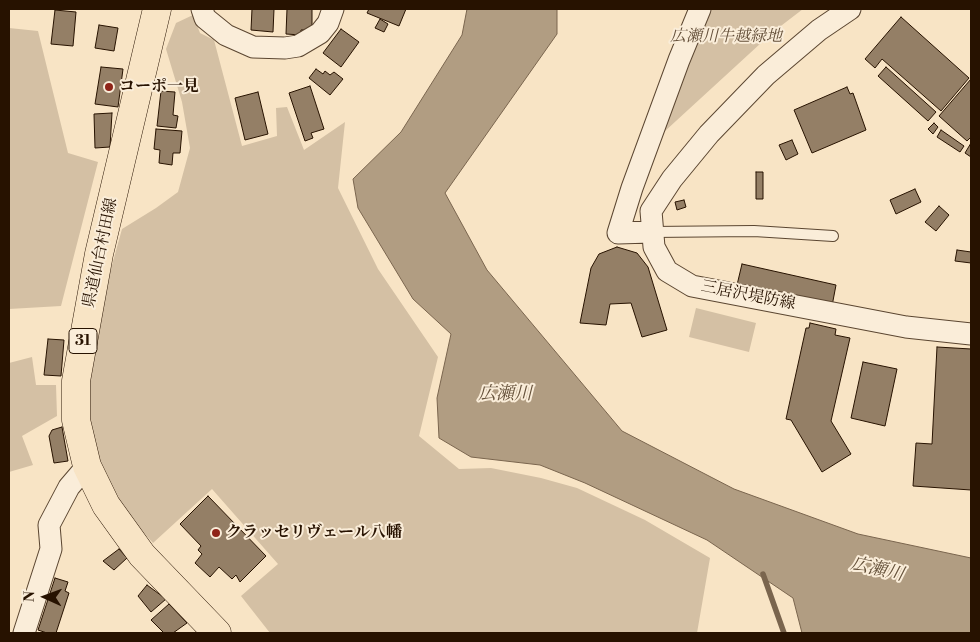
<!DOCTYPE html>
<meta charset="utf-8">
<style>
body{margin:0}
#map{position:relative;width:980px;height:642px;overflow:hidden;background:#f8e4c5;font-family:"Libre Bodoni",serif}
canvas{display:block}
.frame{position:absolute;inset:0;border:10px solid #271200;pointer-events:none}
.north{position:absolute;left:20px;top:572px;width:50px;height:50px;-webkit-text-stroke:4px #faedd9;paint-order:stroke;rotate:272deg;font-size:14px;font-weight:700;line-height:20px;text-align:center;color:#271200}
.north::after{content:'';display:block;margin:auto;width:18px;height:22px;background:#271200;clip-path:polygon(50% 0,100% 100%,50% 72%,0 100%)}
</style>
<div id="map">
<canvas width="980" height="642"></canvas>
<div class="frame"></div>
<div class="north">N</div>
</div>
<script>
const g = document.querySelector('canvas').getContext('2d');
g.lineJoin = 'round';
function fill(path, color) {
  g.fillStyle = color;
  g.fill(path, 'evenodd');
}
function poly(rows) {
  const path = new Path2D();
  for (const r of rows) {
    path.moveTo(r[0], r[1]);
    for (let i = 2; i < r.length; i += 2) path.lineTo(r[i], r[i + 1]);
  }
  return path;
}
function strokePath(path, color, width, dash) {
  g.strokeStyle = color;
  g.lineWidth = width;
  g.lineCap = dash ? 'butt' : 'round';
  g.setLineDash(dash || []);
  g.stroke(path);
}
function label(font, color, halo, rows, align = 'center') {
  g.font = font + ' "Libre Bodoni","Noto Serif JP",serif';
  g.lineWidth = 4;
  g.setLineDash([]);
  g.textBaseline = 'middle';
  g.strokeStyle = halo;
  g.fillStyle = color;
  for (const [text, x, y, turn = 0] of rows) {
    g.save();
    g.translate(x, y);
    g.rotate((+turn || 0) * Math.PI / 180);
    g.textAlign = isNaN(turn) ? turn : align;
    if (halo) g.strokeText(text, 0, 0);
    g.fillText(text, 0, 0);
    g.restore();
  }
}
fill(poly([
 [706,9,803,9,773,32,664,132],
 [193,15,200,33,214,40,242,146,277,136,276,108,287,107,304,150,345,122,338,188,378,269,438,357,419,436,459,469,491,468,541,478,577,488,645,520,710,558,697,633,270,633,241,596,278,564,212,489,153,543,126,513,98,465,84,392,94,330,122,229,156,208,178,192,190,148,182,102,166,49,176,23],
 [9,28,38,31,68,153,98,162,61,306,9,309],
 [696,308,756,323,749,352,689,337],
 [32,357,36,385,56,385,57,416,22,436,33,465,9,472,9,363]
]), '#d4c0a4');
const water = poly([
 [467,9,557,9,557,34,445,193,487,270,622,431,734,489,858,534,971,558,971,633,802,633,793,598,707,540,585,483,540,465,471,457,439,438,437,398,451,334,413,299,358,208,353,179,401,132,462,35,467,9]
]);
fill(water, '#b19d82');
strokePath(water, '#7a654e', 1);
strokePath(poly([
 [763,574,784,633]
]), '#7a654e', 5.5);
const building = poly([
 [252,9,274,9,273,32,251,30,252,9],
 [287,9,312,9,312,30,301,30,301,35,286,34,287,9],
 [369,9,406,9,399,26,367,13,369,9],
 [55,10,76,12,73,46,51,44,55,10],
 [901,17,969,78,941,111,882,59,875,68,865,59,901,17],
 [380,19,388,24,384,32,375,28,380,19],
 [99,25,118,28,114,51,95,48,99,25],
 [341,29,359,42,341,67,323,53,341,29],
 [101,67,123,69,118,107,95,104,101,67],
 [886,67,936,112,928,121,878,76,886,67],
 [316,69,323,74,325,71,330,75,334,72,343,79,330,95,309,78,316,69],
 [971,79,971,137,967,141,939,116,971,79],
 [310,86,324,129,311,133,313,138,305,141,289,93,310,86],
 [847,87,850,94,853,93,866,130,812,153,794,110,847,87],
 [161,91,175,92,173,115,178,116,176,128,157,126,161,91],
 [258,92,268,134,245,140,235,98,258,92],
 [112,113,110,147,95,148,94,114,112,113],
 [934,123,938,127,933,134,928,129,934,123],
 [156,129,182,131,180,153,173,153,172,165,159,163,160,150,154,149,156,129],
 [941,130,964,146,960,152,937,137,941,130],
 [792,140,798,154,786,160,779,145,792,140],
 [971,143,971,157,965,153,971,143],
 [756,172,763,172,763,199,756,199,756,172],
 [915,189,921,202,896,214,890,200,915,189],
 [684,200,686,207,677,210,675,202,684,200],
 [939,206,949,215,936,231,925,222,939,206],
 [617,247,637,253,648,267,667,330,642,337,631,303,610,304,606,325,580,323,591,268,599,254,617,247],
 [957,250,971,252,971,263,955,261,957,250],
 [742,264,836,285,832,306,737,285,742,264],
 [810,323,836,329,835,335,850,338,831,421,851,454,822,472,791,420,786,419,806,328,809,328,810,323],
 [48,339,64,340,61,376,44,375,48,339],
 [937,347,971,349,971,490,913,486,916,443,932,444,937,347],
 [863,362,897,369,885,426,851,418,863,362],
 [62,427,68,461,54,463,49,436,52,430,62,427],
 [208,496,266,556,240,582,236,575,232,579,219,567,210,577,195,563,202,554,198,550,201,546,180,524,208,496],
 [119,549,127,558,114,570,103,561,119,549],
 [55,578,68,582,65,591,69,593,56,633,47,633,38,630,55,578],
 [147,585,166,599,151,612,138,596,147,585],
 [169,604,187,623,173,633,164,633,151,620,169,604]
]);
fill(building, '#947f66');
strokePath(building, '#271200', 1);
const service = poly([
 [651,232,754,231,833,236]
]);
const minor = poly([
 [202,9,205,18,226,35,253,47,285,48,298,46,320,33,328,23,333,9],
 [850,9,819,30,766,75,709,134,672,179,651,211,654,247,667,271,692,286,906,327,971,334],
 [651,232,618,233,632,188,679,60,700,9],
 [24,633,51,549,49,525,69,487,87,466]
]);
const primary = poly([
 [157,9,99,254,76,381,76,420,87,466,106,505,142,555,217,633]
]);
strokePath(service, '#5b4631', 12);
strokePath(minor, '#5b4631', 23);
strokePath(primary, '#271200', 29);
strokePath(service, '#faedd9', 10);
strokePath(minor, '#faedd9', 21);
strokePath(primary, '#f8e4c5', 28);
for (const [x, y, r, color] of [
 [109,87,5,"#8f2418"],
 [216,533,5,"#8f2418"]
]) {
  const dot = new Path2D();
  dot.arc(x, y, r, 0, 2 * Math.PI);
  g.fillStyle = color;
  g.fill(dot);
  strokePath(dot, '#faedd9', 2);
}
for (const [x, y, w] of [
 [83,341,28]
]) {
  const box = new Path2D();
  box.roundRect(x - w / 2, y - 12.5, w, 25, 4);
  g.fillStyle = '#faedd9';
  g.fill(box);
  strokePath(box, '#271200', 1);
}
label('bold 15px', '#271200', null, [
 ["31",83,341]
]);
label('italic 16px', '#644f39', '#faedd9', [
 ["広瀬川牛越緑地",726,37]
]);
label('bold 16px', '#271200', '#faedd9', [
 ["コーポ一見",119,87],
 ["クラッセリヴェール八幡",226,533]
], 'left');
label('16px', '#271200', '#faedd9', [
 ["県道仙台村田線",101,253,-78],
 ["三居沢堤防線",748,296,11]
]);
label('italic 18px', '#65513a', '#faedd9', [
 ["広瀬川",505,395],
 ["広瀬川",877,570,13]
]);
</script>
